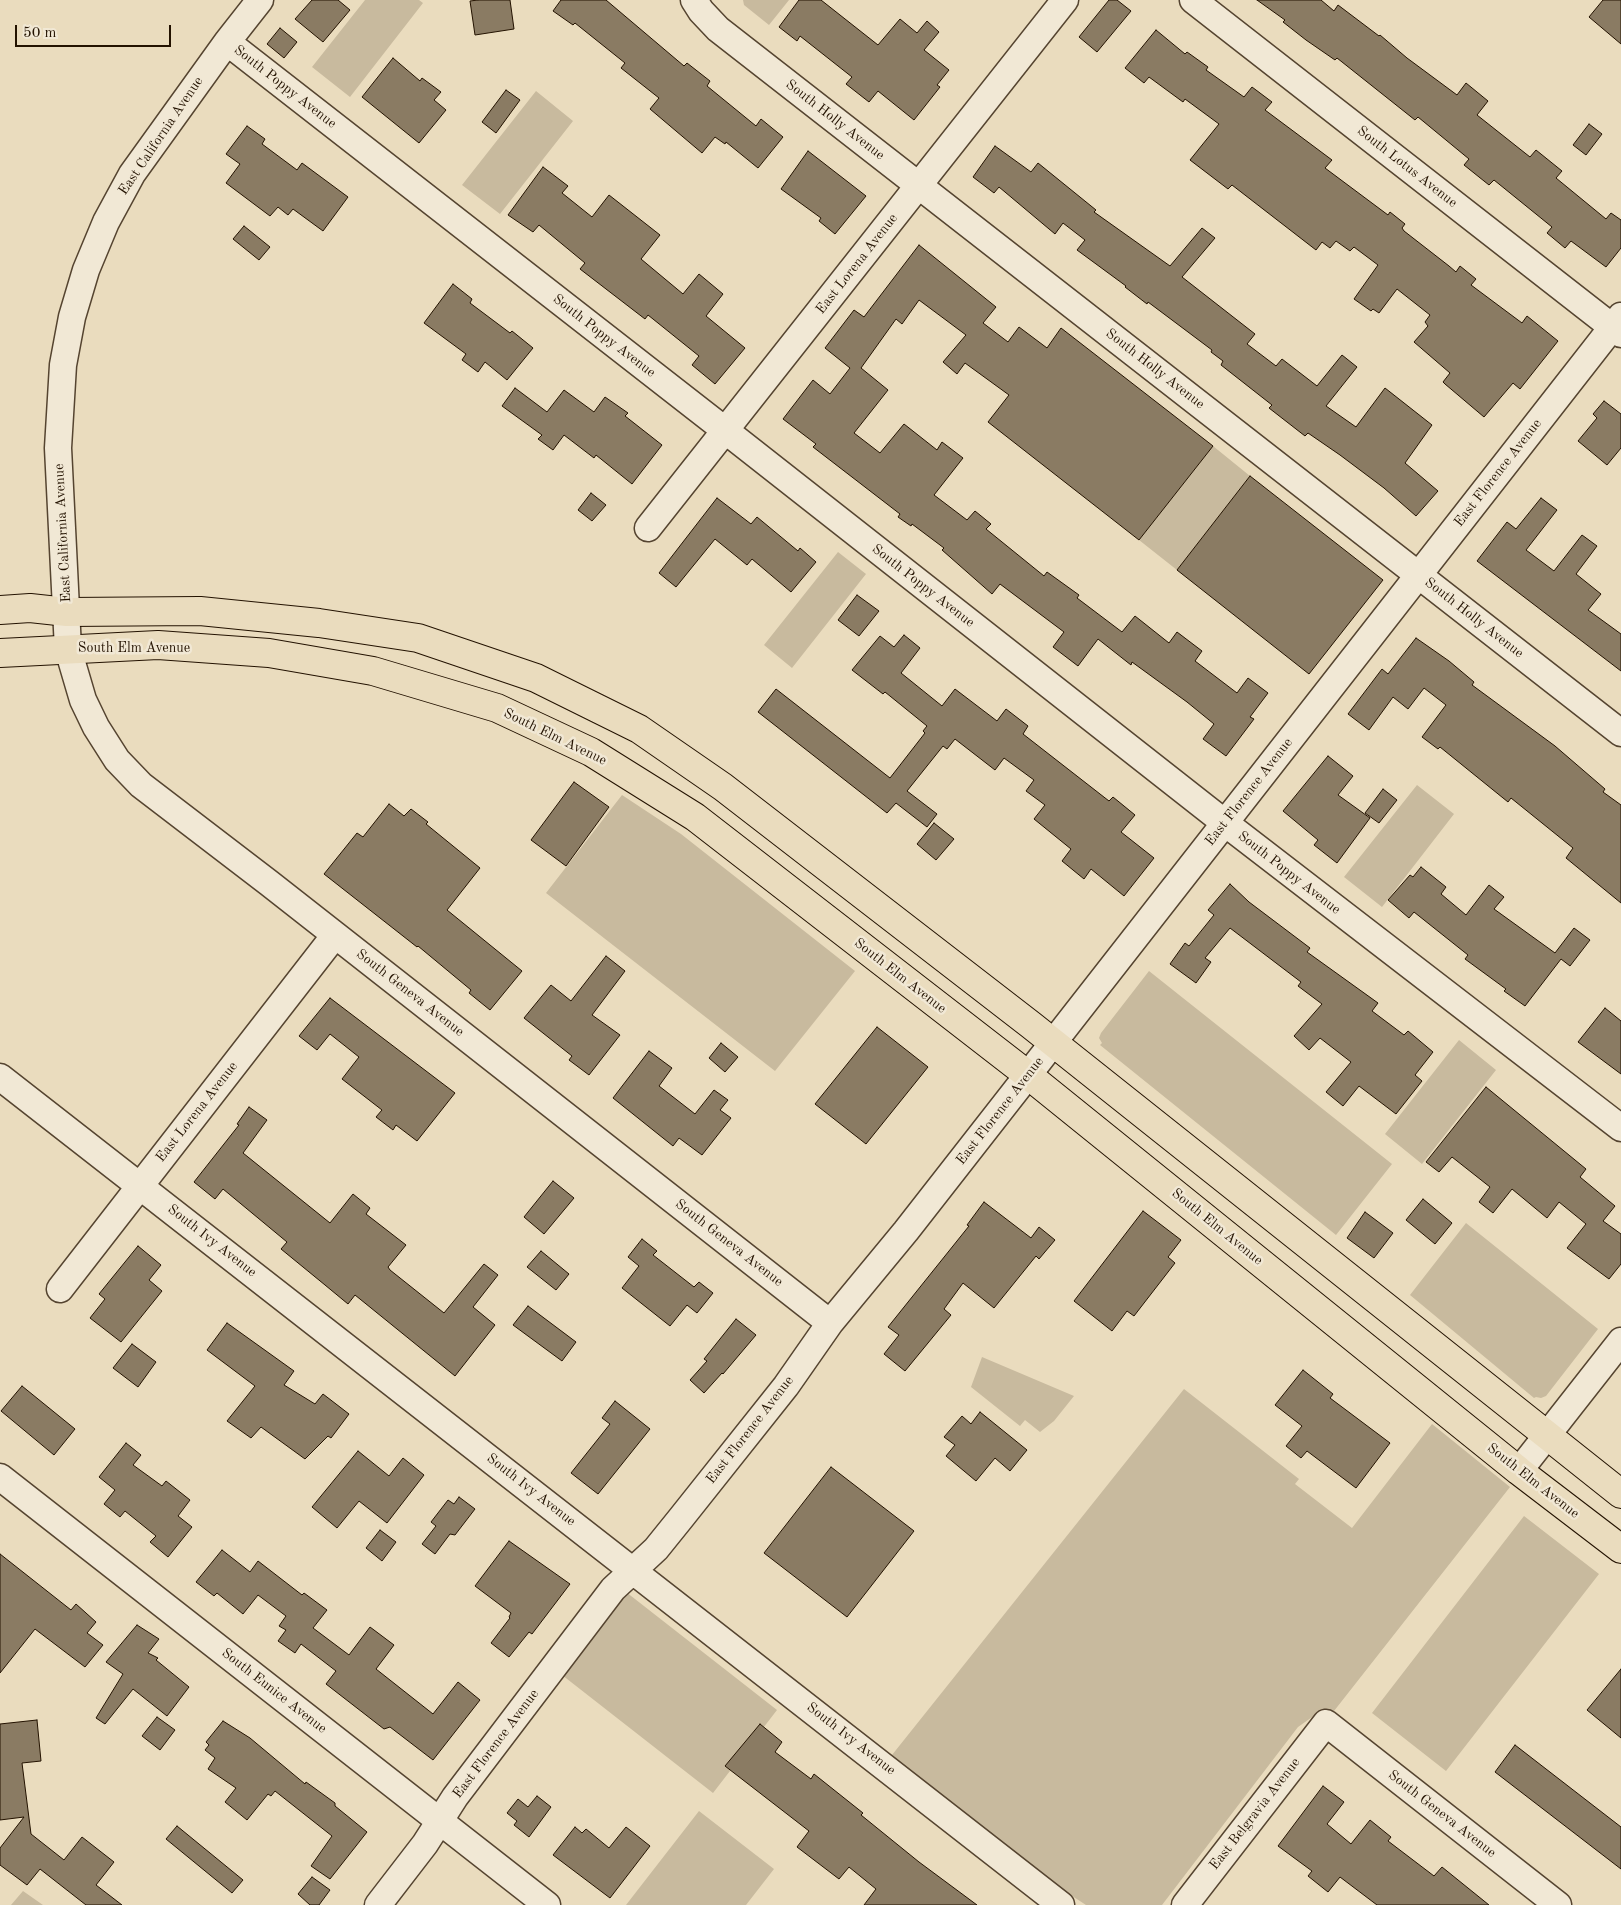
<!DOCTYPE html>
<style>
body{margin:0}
#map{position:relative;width:1621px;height:1905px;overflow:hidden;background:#eadcbe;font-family:"Old Standard TT",serif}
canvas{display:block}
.scale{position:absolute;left:15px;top:25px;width:156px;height:22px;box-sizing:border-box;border:2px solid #231200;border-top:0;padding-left:6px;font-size:15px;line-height:18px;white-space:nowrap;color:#231200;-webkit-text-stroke:4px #f1e8d5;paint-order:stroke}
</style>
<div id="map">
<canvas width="1621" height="1905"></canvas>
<div class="scale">50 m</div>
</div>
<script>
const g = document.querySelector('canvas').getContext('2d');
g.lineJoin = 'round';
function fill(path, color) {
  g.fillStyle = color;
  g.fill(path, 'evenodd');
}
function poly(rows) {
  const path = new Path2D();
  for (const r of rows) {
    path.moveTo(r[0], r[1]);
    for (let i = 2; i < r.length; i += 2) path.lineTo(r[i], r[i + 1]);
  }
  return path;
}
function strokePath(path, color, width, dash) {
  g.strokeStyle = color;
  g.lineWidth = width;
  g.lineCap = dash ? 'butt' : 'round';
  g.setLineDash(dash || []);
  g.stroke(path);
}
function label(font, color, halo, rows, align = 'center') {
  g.font = font + ' "Old Standard TT",serif';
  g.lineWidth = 5;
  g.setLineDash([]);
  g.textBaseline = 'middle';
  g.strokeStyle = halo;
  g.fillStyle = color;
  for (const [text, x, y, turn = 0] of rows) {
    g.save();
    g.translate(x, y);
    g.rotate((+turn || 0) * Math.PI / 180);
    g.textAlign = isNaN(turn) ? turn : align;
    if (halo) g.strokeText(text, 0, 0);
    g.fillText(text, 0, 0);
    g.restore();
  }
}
fill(poly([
 [365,0,419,0,423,3,350,97,312,67],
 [743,0,789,0,769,25,744,5],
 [536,91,573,121,500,214,462,185],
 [1213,446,1250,476,1177,570,1139,540],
 [838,552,866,574,792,668,764,645],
 [1417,785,1454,814,1382,907,1344,877],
 [622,795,681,834,855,971,775,1071,546,893],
 [1149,971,1392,1164,1336,1235,1100,1045,1102,1043,1099,1038,1101,1033],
 [1459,1040,1496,1070,1422,1164,1385,1134],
 [1466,1223,1598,1329,1546,1396,1541,1398,1536,1397,1534,1398,1410,1295],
 [982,1357,1074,1396,1054,1421,1040,1432,1025,1420,1020,1426,971,1387],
 [1184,1389,1299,1479,1295,1484,1352,1528,1432,1424,1510,1487,1334,1711,1315,1715,1298,1727,1162,1905,1086,1905,1008,1854,888,1760],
 [1524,1516,1599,1574,1446,1771,1372,1713],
 [626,1592,777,1710,713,1793,562,1675],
 [699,1811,774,1869,746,1905,626,1905],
 [23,1891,43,1905,11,1905]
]), '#c8ba9e');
const building = poly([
 [312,0,338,0,350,10,323,42,295,19,312,0],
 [478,0,510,0,514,29,475,35,470,1,478,0],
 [561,0,606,0,684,66,687,63,710,81,707,86,756,126,761,119,783,137,758,168,726,142,725,144,715,137,702,153,650,109,659,98,621,68,625,63,575,23,573,25,553,11,561,0],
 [799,0,821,0,878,45,900,19,917,33,927,21,939,32,924,50,949,70,937,85,940,87,914,120,878,91,869,102,846,84,852,77,800,36,797,41,779,27,799,0],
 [1109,0,1117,0,1131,11,1097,52,1079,37,1109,0],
 [1257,0,1321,0,1334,11,1338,5,1379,36,1380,35,1407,58,1457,95,1466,83,1488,101,1477,115,1530,157,1536,150,1562,171,1556,178,1606,219,1611,213,1621,220,1621,248,1606,267,1571,241,1565,248,1547,233,1552,227,1494,180,1489,185,1464,165,1469,159,1418,117,1415,120,1337,58,1335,60,1306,40,1283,22,1285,20,1257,0],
 [1603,0,1621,0,1621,44,1589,17,1603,0],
 [280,28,297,42,284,58,267,44,280,28],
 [1156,30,1185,54,1187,52,1208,67,1206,70,1244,97,1252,87,1272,102,1265,110,1332,160,1325,168,1388,215,1390,212,1405,224,1402,228,1404,231,1449,266,1456,272,1460,266,1476,279,1471,285,1522,323,1527,316,1558,341,1520,389,1513,383,1484,417,1445,384,1443,382,1450,373,1414,342,1428,326,1425,322,1430,315,1397,289,1379,313,1373,309,1371,311,1354,299,1378,265,1354,247,1350,251,1336,241,1330,248,1322,242,1316,250,1232,185,1228,189,1190,160,1219,124,1185,99,1183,102,1149,77,1144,83,1125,68,1156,30],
 [393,58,420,81,422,78,441,92,434,100,446,110,419,143,362,97,393,58],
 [506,90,520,100,496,133,482,122,506,90],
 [1589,124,1602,134,1586,155,1573,145,1589,124],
 [247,126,265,139,262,144,297,170,302,163,348,197,323,231,293,209,288,215,278,207,270,216,226,183,240,164,226,154,247,126],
 [995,146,1031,172,1038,163,1096,210,1094,212,1170,266,1202,228,1215,238,1182,277,1255,334,1247,344,1276,366,1282,359,1317,386,1342,355,1357,367,1326,406,1356,427,1385,388,1432,425,1405,463,1438,491,1416,516,1384,488,1340,455,1308,433,1305,436,1269,408,1272,405,1221,365,1223,361,1211,352,1212,350,1148,302,1147,304,1125,287,1126,286,1077,250,1085,240,1063,223,1055,234,999,187,994,193,973,177,995,146],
 [808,151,866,196,835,234,819,221,821,218,781,189,808,151],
 [543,167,568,186,562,193,592,217,609,195,660,235,641,259,683,294,699,274,723,294,706,316,745,348,715,384,692,365,699,356,648,315,645,319,580,269,585,263,539,225,533,232,508,215,543,167],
 [244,226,270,247,259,260,233,239,244,226],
 [919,245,996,307,983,323,1008,342,1019,327,1047,348,1061,328,1213,446,1139,540,988,422,1009,395,965,363,957,374,943,362,966,335,919,300,902,324,896,319,861,368,888,390,854,433,880,453,904,424,937,450,942,442,963,458,934,495,967,520,975,511,991,524,986,529,1044,576,1047,572,1079,595,1077,598,1122,632,1135,616,1169,643,1177,632,1202,651,1195,661,1237,693,1248,678,1268,693,1250,717,1254,719,1226,756,1203,739,1214,724,1187,702,1132,662,1131,665,1098,639,1078,666,1053,647,1064,632,1000,584,992,594,942,550,944,548,912,524,911,526,898,517,900,514,813,447,816,444,783,419,813,380,830,394,850,368,825,348,854,310,864,317,919,245],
 [453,284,472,299,470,303,510,333,512,331,533,348,507,380,485,362,478,372,462,360,466,354,424,323,453,284],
 [515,388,547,412,564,390,594,412,605,397,628,413,625,416,662,445,632,484,596,455,594,458,564,435,553,450,538,439,542,435,502,406,515,388],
 [1604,401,1621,414,1621,448,1607,465,1578,441,1597,418,1593,414,1604,401],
 [1250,476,1383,580,1309,674,1177,570,1250,476],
 [591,493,606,505,592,521,578,510,591,493],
 [717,498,751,524,757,517,798,551,800,548,816,562,791,592,752,559,747,565,715,539,676,587,659,573,717,498],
 [1541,498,1557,510,1526,550,1554,571,1582,535,1597,546,1576,574,1601,594,1588,610,1621,634,1621,671,1477,561,1507,522,1516,529,1541,498],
 [857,595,879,611,859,636,838,620,857,595],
 [904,635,920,648,901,673,942,706,955,689,997,721,1006,709,1028,726,1023,734,1109,801,1113,797,1135,815,1121,832,1154,858,1124,896,1091,869,1084,879,1062,861,1071,849,1034,819,1045,805,1026,791,1034,780,1004,758,995,770,955,739,947,749,943,746,907,791,937,814,927,827,896,803,887,813,758,712,776,689,890,778,925,733,923,731,927,726,885,692,883,694,852,670,880,636,894,647,904,635],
 [1416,638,1449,661,1474,682,1472,685,1555,746,1605,789,1603,792,1621,805,1621,903,1566,858,1573,848,1511,798,1508,802,1440,747,1438,749,1422,737,1446,705,1424,688,1408,709,1393,697,1369,730,1348,714,1382,669,1388,674,1416,638],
 [1328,756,1353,776,1338,795,1370,818,1337,863,1314,845,1318,840,1283,811,1328,756],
 [574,782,609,807,566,866,531,840,574,782],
 [1383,789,1397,800,1379,823,1365,813,1383,789],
 [389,804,404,816,411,809,428,822,426,824,480,868,447,910,522,971,490,1010,469,993,471,990,418,946,417,947,324,874,357,833,363,837,389,804],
 [934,823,954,839,936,860,917,844,934,823],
 [1421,867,1446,887,1441,894,1466,915,1489,885,1504,897,1494,909,1555,953,1574,928,1590,940,1570,966,1561,959,1525,1006,1504,991,1506,989,1465,959,1468,955,1414,912,1409,918,1388,900,1410,875,1413,877,1421,867],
 [1230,884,1249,902,1310,948,1307,952,1378,1003,1372,1011,1404,1035,1408,1031,1433,1052,1415,1075,1422,1081,1396,1114,1359,1086,1343,1106,1326,1092,1351,1062,1320,1038,1309,1050,1294,1036,1322,1004,1298,986,1301,982,1230,928,1205,958,1211,962,1196,983,1170,964,1185,943,1189,946,1214,915,1208,910,1230,884],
 [606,956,625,971,592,1015,620,1035,589,1075,569,1060,572,1056,524,1018,551,985,571,1001,606,956],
 [330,998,455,1093,417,1141,396,1125,393,1130,376,1117,382,1110,342,1079,359,1057,330,1034,317,1050,299,1036,330,998],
 [1605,1008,1621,1021,1621,1074,1578,1042,1605,1008],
 [877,1027,928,1067,866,1144,815,1104,877,1027],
 [721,1043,738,1057,725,1072,709,1058,721,1043],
 [649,1051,672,1068,659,1086,695,1114,714,1090,728,1100,720,1110,731,1118,702,1155,679,1138,673,1146,613,1098,649,1051],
 [1486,1087,1586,1169,1580,1177,1615,1206,1603,1221,1621,1234,1621,1264,1609,1279,1567,1248,1586,1224,1559,1202,1547,1218,1512,1189,1493,1213,1479,1202,1490,1187,1452,1157,1439,1172,1426,1162,1486,1087],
 [249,1107,267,1120,243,1153,330,1223,353,1194,370,1208,366,1214,406,1245,388,1267,390,1270,444,1313,484,1264,498,1275,473,1307,495,1325,455,1376,355,1295,348,1304,325,1285,281,1249,287,1242,223,1189,215,1199,194,1182,239,1125,237,1124,249,1107],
 [553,1181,574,1198,544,1234,524,1217,553,1181],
 [1423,1199,1452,1223,1435,1244,1406,1220,1423,1199],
 [984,1202,1031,1238,1039,1227,1055,1240,1039,1259,1036,1256,994,1308,963,1283,944,1309,951,1315,905,1371,884,1354,899,1335,888,1327,969,1226,967,1225,984,1202],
 [1143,1211,1181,1240,1168,1257,1175,1263,1134,1316,1127,1311,1112,1331,1074,1301,1143,1211],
 [1365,1212,1393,1233,1374,1258,1347,1238,1365,1212],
 [642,1239,657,1251,653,1255,694,1287,699,1282,713,1293,697,1313,687,1305,670,1326,622,1288,639,1266,628,1257,642,1239],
 [138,1246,161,1265,149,1280,162,1291,121,1342,90,1318,105,1299,99,1294,138,1246],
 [541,1251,569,1274,556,1290,527,1267,541,1251],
 [528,1306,576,1342,562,1361,513,1325,528,1306],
 [736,1319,756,1335,723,1374,722,1373,704,1393,690,1380,707,1361,704,1359,736,1319],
 [227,1323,294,1371,284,1385,315,1404,323,1394,349,1414,331,1438,328,1436,305,1459,261,1427,251,1438,227,1421,255,1386,207,1350,227,1323],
 [132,1344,156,1362,138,1387,113,1368,132,1344],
 [1303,1370,1333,1394,1330,1398,1390,1443,1356,1488,1307,1451,1301,1458,1286,1446,1302,1426,1275,1405,1303,1370],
 [22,1386,75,1429,54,1455,1,1411,22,1386],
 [615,1401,650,1429,598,1494,571,1473,610,1424,602,1418,615,1401],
 [980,1412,1027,1450,1010,1471,995,1458,976,1481,946,1456,955,1445,944,1437,962,1416,971,1424,980,1412],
 [126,1443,141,1455,133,1465,162,1486,166,1481,190,1500,178,1516,192,1527,168,1557,150,1542,156,1536,125,1511,120,1517,104,1504,115,1490,99,1477,126,1443],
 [358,1451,389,1476,403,1458,424,1475,387,1523,359,1501,337,1528,312,1507,358,1451],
 [831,1467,914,1531,847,1617,764,1553,831,1467],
 [459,1497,475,1509,455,1535,450,1534,435,1554,422,1544,436,1526,431,1522,448,1500,454,1504,459,1497],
 [380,1530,396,1542,382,1561,366,1548,380,1530],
 [509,1541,570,1584,532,1634,529,1632,509,1657,491,1643,510,1618,509,1617,511,1613,475,1586,509,1541],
 [222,1550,250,1572,258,1561,302,1595,304,1593,327,1610,313,1628,349,1655,370,1627,394,1645,376,1669,433,1714,458,1682,480,1700,433,1760,390,1727,384,1729,326,1684,336,1671,301,1644,295,1653,278,1641,286,1630,279,1626,286,1616,258,1595,243,1614,217,1593,214,1596,196,1582,222,1550],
 [0,1554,71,1610,76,1604,96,1622,87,1633,103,1645,85,1667,35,1629,0,1673,0,1554],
 [137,1625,159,1639,148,1653,158,1658,156,1660,189,1687,167,1716,133,1689,105,1724,96,1718,123,1674,106,1662,137,1625],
 [1621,1669,1621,1738,1587,1710,1621,1669],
 [157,1717,175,1730,160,1750,142,1736,157,1717],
 [37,1720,41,1761,22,1763,31,1834,64,1860,82,1837,114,1862,96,1885,122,1905,86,1905,40,1869,27,1885,0,1865,0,1848,24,1817,0,1820,0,1724,37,1720],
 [223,1721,250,1738,305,1784,306,1782,335,1803,335,1806,367,1832,330,1879,311,1866,332,1836,275,1791,271,1796,268,1794,247,1820,225,1802,236,1788,208,1769,215,1758,205,1750,209,1745,206,1742,223,1721],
 [760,1724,782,1742,775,1752,811,1779,814,1774,863,1813,861,1815,919,1862,977,1905,864,1905,876,1889,849,1867,839,1879,797,1847,809,1831,725,1766,760,1724],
 [1515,1745,1621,1827,1621,1869,1495,1772,1515,1745],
 [1323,1786,1344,1802,1327,1824,1351,1844,1370,1820,1391,1837,1388,1841,1434,1876,1442,1867,1489,1905,1377,1905,1340,1877,1328,1892,1308,1876,1312,1871,1278,1846,1323,1786],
 [537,1796,551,1807,529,1837,514,1825,517,1821,507,1813,518,1799,528,1807,537,1796],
 [177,1826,243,1880,232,1893,166,1839,177,1826],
 [575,1827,582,1833,586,1829,609,1848,626,1827,650,1846,610,1898,553,1855,575,1827],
 [312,1877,330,1890,319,1905,310,1905,298,1894,312,1877]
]);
fill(building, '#8a7b63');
strokePath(building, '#231200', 1);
const minor = poly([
 [260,0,227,42,132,174,106,222,86,270,72,317,63,365,58,448,68,649,83,700,96,727,117,760,141,785,269,883,830,1323],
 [694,0,701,11,718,29,1621,733],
 [1193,0,1621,334],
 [227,42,726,431,1225,823,1621,1128],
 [648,528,1065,0],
 [0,1077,1061,1905],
 [60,1289,335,935],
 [1519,1471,1621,1341],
 [0,1477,547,1905],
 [378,1905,425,1844,455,1797,613,1589,656,1549,681,1518,786,1386,830,1323,906,1231,1621,316],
 [1185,1905,1326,1723,1558,1905]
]);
const major = poly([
 [0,610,30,608,67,612,200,611,319,623,418,638,536,678,639,729,723,787,1031,1025,1621,1494],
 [0,653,158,645,269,653,373,671,497,708,591,752,695,817,1028,1075,1519,1471,1621,1549]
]);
strokePath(minor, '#554430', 29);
strokePath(major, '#231200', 30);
strokePath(minor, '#f1e8d5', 26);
strokePath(major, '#eadcbe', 28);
label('14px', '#231200', '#f1e8d5', [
 ["South Poppy Avenue",285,87,38],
 ["South Holly Avenue",835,120,38],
 ["East California Avenue",161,136,-56],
 ["South Lotus Avenue",1407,167,38],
 ["East Lorena Avenue",857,264,-52],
 ["South Poppy Avenue",604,336,38],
 ["South Holly Avenue",1155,369,38],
 ["East Florence Avenue",1498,473,-52],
 ["East California Avenue",63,533,-93],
 ["South Poppy Avenue",923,586,38],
 ["South Holly Avenue",1474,618,38],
 ["South Elm Avenue",134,648],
 ["South Elm Avenue",555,737,26],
 ["East Florence Avenue",1249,792,-52],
 ["South Poppy Avenue",1289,873,38],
 ["South Elm Avenue",900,976,38],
 ["South Geneva Avenue",410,993,38],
 ["East Florence Avenue",1000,1111,-52],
 ["East Lorena Avenue",197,1112,-52],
 ["South Elm Avenue",1217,1227,39],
 ["South Ivy Avenue",212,1241,38],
 ["South Geneva Avenue",729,1243,38],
 ["East Florence Avenue",750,1430,-52],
 ["South Elm Avenue",1533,1481,38],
 ["South Ivy Avenue",531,1490,38],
 ["South Eunice Avenue",274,1691,38],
 ["South Ivy Avenue",851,1739,38],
 ["East Florence Avenue",496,1744,-53],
 ["East Belgravia Avenue",1255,1814,-52],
 ["South Geneva Avenue",1442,1814,38]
]);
</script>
